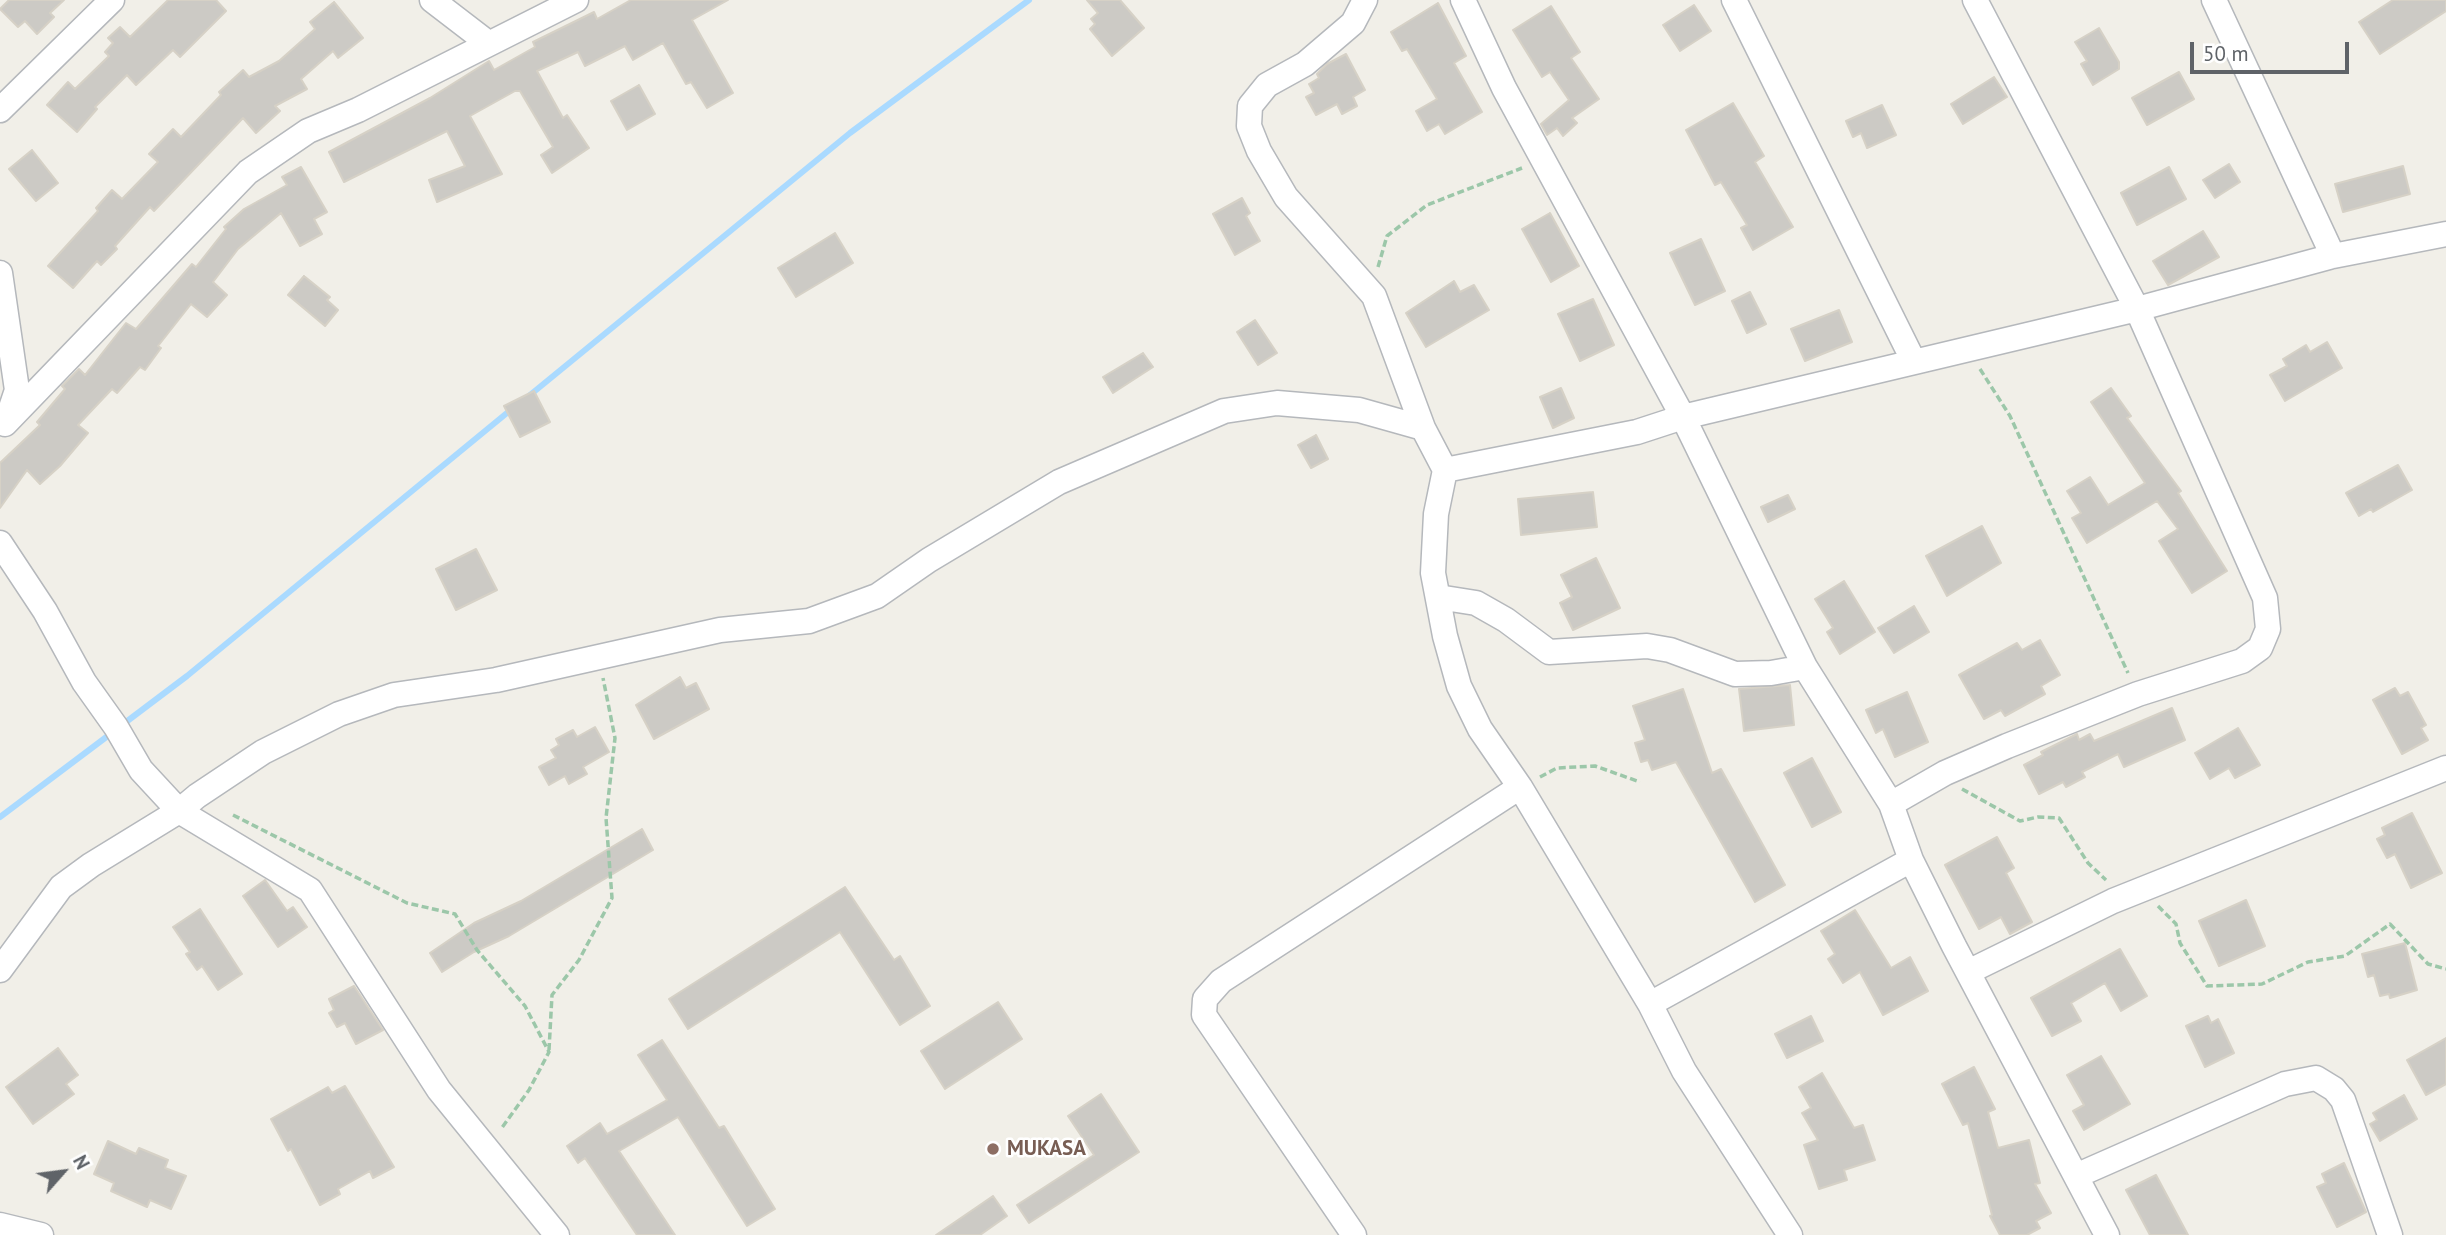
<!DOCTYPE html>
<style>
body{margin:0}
#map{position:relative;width:2446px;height:1235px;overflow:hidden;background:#f1efe8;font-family:"PT Sans",sans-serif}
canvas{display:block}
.north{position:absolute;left:28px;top:1137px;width:70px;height:70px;-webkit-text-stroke:5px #fff;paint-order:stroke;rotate:62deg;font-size:19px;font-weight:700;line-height:28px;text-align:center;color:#5f6368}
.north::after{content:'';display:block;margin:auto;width:24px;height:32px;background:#5f6368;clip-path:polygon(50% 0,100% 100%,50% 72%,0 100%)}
.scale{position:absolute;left:2190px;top:42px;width:159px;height:32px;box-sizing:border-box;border:4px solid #5f6368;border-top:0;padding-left:9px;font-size:21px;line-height:24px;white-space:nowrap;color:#5f6368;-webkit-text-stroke:5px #fff;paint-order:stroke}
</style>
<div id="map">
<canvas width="2446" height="1235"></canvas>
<div class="north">N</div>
<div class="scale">50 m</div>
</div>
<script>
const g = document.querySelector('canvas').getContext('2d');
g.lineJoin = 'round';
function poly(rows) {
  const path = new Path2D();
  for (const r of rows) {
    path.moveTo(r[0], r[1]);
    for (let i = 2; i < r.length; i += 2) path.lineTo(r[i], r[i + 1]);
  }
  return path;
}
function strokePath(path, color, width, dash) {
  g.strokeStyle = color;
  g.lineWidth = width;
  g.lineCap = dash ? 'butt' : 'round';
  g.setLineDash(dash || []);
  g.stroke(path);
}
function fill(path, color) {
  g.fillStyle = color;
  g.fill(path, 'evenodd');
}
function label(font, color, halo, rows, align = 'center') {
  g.font = font + ' "PT Sans",sans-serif';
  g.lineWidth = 5;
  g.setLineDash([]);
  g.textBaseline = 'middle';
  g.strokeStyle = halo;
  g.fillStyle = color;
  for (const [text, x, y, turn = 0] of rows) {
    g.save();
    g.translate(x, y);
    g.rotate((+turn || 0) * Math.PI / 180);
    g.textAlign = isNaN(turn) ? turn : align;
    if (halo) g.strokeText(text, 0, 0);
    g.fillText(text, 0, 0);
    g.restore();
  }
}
strokePath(poly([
 [530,395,850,133,1029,0],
 [122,725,187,676,513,408],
 [0,817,113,732]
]), '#aadaff', 6);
const building = poly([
 [9,0,64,0,50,13,54,17,37,34,25,21,18,27,0,9,9,0],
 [168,0,216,0,226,11,180,57,173,50,136,85,127,75,95,107,97,109,77,132,47,105,68,82,75,89,109,56,105,52,113,43,108,38,120,27,130,37,168,0],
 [631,0,728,0,692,20,733,93,707,108,691,82,686,84,663,43,633,60,625,46,585,66,578,52,537,71,563,118,567,115,589,148,552,173,541,155,553,147,520,91,515,91,470,116,502,174,437,202,429,180,465,166,447,131,344,182,329,152,430,98,489,61,494,70,535,47,533,42,594,12,597,19,631,0],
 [1087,0,1120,0,1144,28,1112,56,1090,29,1095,24,1091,19,1098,13,1087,0],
 [2393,0,2446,0,2446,11,2380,54,2359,22,2393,0],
 [334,2,363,38,338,58,333,51,301,79,307,89,275,106,280,111,256,133,243,118,154,211,150,207,115,246,117,249,101,265,97,261,73,288,48,266,98,211,96,208,112,190,122,199,158,162,149,154,173,129,181,137,221,95,219,92,243,70,249,77,279,61,315,29,310,22,334,2],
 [1438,3,1466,56,1454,63,1482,112,1445,134,1439,124,1427,131,1416,111,1437,99,1407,49,1402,51,1391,32,1438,3],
 [1694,5,1711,31,1680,51,1663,25,1694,5],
 [1551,6,1580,52,1571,58,1599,99,1572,118,1577,123,1563,136,1557,128,1547,135,1541,124,1569,100,1550,72,1542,77,1513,30,1551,6],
 [2099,28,2119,62,2119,69,2093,85,2081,64,2087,61,2075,42,2099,28],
 [1346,54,1365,90,1353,97,1357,106,1342,114,1337,104,1316,115,1306,97,1314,93,1309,84,1319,78,1317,74,1327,64,1346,54],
 [2179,72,2194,99,2147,125,2132,98,2179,72],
 [1994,77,2007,97,1963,124,1951,104,1994,77],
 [639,85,655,114,627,130,611,101,639,85],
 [1733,103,1764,156,1755,162,1793,227,1753,250,1741,228,1747,225,1721,182,1715,185,1686,130,1733,103],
 [1882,105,1896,135,1867,148,1861,133,1853,137,1846,121,1882,105],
 [32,150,58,183,36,201,9,169,32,150],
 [2229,164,2240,182,2215,198,2203,180,2229,164],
 [2403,166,2410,194,2343,212,2335,184,2403,166],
 [301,167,327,212,314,219,322,234,300,246,281,213,238,249,213,282,227,295,207,317,191,304,158,346,161,348,145,370,140,367,117,393,112,389,78,425,88,433,60,466,40,484,27,470,0,508,0,463,40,425,37,422,65,389,62,386,79,369,85,375,126,323,136,329,192,264,196,267,226,229,224,227,244,209,287,185,282,177,301,167],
 [2169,167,2186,199,2137,225,2121,193,2169,167],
 [1242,198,1250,213,1246,216,1260,241,1235,255,1213,214,1242,198],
 [1550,213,1579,266,1551,282,1522,229,1550,213],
 [2203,231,2219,257,2168,285,2153,261,2203,231],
 [835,233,853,263,796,297,778,268,835,233],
 [1701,239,1725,291,1695,305,1670,253,1701,239],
 [304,276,330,297,327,300,338,310,325,326,288,295,304,276],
 [1454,281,1460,292,1474,285,1489,310,1426,347,1406,313,1454,281],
 [1750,292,1766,324,1747,333,1732,301,1750,292],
 [1593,299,1614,345,1580,361,1558,314,1593,299],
 [1839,310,1852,342,1805,361,1791,329,1839,310],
 [1255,320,1277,353,1258,365,1237,332,1255,320],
 [2327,342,2342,368,2285,401,2270,375,2287,366,2283,359,2306,345,2310,352,2327,342],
 [1143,353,1153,367,1113,393,1103,377,1143,353],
 [1561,388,1574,418,1553,428,1540,397,1561,388],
 [2111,388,2131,416,2127,418,2181,491,2178,493,2227,571,2192,593,2159,541,2178,529,2157,501,2087,543,2072,518,2081,513,2067,491,2090,477,2108,505,2145,483,2091,402,2111,388],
 [534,391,550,422,520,437,504,406,534,391],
 [1316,435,1328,459,1311,468,1298,445,1316,435],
 [2398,465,2412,490,2373,512,2371,509,2359,516,2346,493,2398,465],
 [1593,492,1597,527,1521,535,1518,499,1593,492],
 [1788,495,1795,509,1768,522,1761,507,1788,495],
 [1982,526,2001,563,1947,596,1926,556,1982,526],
 [476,549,497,590,456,610,436,569,476,549],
 [1596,558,1620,608,1573,630,1560,603,1572,597,1561,575,1596,558],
 [1844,581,1875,632,1840,654,1827,632,1833,628,1815,599,1844,581],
 [1914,606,1929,632,1894,653,1878,628,1914,606],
 [2040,640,2060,675,2041,686,2045,694,2005,716,2001,710,1984,719,1959,675,2017,643,2022,650,2040,640],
 [680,677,686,688,696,683,709,709,654,739,636,705,680,677],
 [1790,685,1794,725,1744,731,1739,689,1790,685],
 [2395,688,2400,696,2408,692,2426,725,2421,728,2428,740,2402,754,2373,700,2395,688],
 [1683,689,1712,773,1721,769,1785,885,1755,902,1676,762,1652,770,1648,760,1641,762,1635,743,1645,740,1633,706,1683,689],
 [1907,692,1928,742,1895,757,1883,729,1876,733,1866,710,1907,692],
 [2172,708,2185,740,2124,767,2118,754,2082,772,2085,777,2066,787,2063,782,2039,794,2024,765,2043,755,2041,752,2077,734,2079,740,2090,734,2094,741,2172,708],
 [595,727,609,752,583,767,587,774,569,784,565,776,549,785,539,767,556,758,551,750,559,745,556,739,573,730,577,737,595,727],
 [2238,728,2260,765,2235,778,2229,768,2210,779,2195,753,2238,728],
 [1812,758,1841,812,1812,827,1784,773,1812,758],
 [2412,813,2442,873,2411,888,2395,854,2387,858,2377,839,2385,835,2382,828,2412,813],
 [642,829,653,850,509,936,474,952,442,972,430,953,474,923,521,901,642,829],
 [1997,837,2014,868,2006,873,2032,922,2010,934,2001,917,1979,929,1945,865,1997,837],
 [265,880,287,911,293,907,307,927,278,947,243,896,265,880],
 [845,887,894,960,900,956,930,1006,900,1025,840,932,688,1029,669,999,845,887],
 [2246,900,2265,946,2219,966,2199,921,2246,900],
 [200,909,242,974,218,990,202,966,197,970,186,954,190,952,173,927,200,909],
 [1855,910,1891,968,1910,957,1928,991,1883,1015,1860,972,1843,983,1828,959,1835,954,1821,931,1855,910],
 [2405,943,2417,990,2390,998,2389,994,2380,996,2374,975,2368,977,2362,954,2405,943],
 [2120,949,2147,996,2121,1011,2105,983,2071,1003,2081,1021,2052,1036,2031,998,2120,949],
 [354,986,383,1030,356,1044,345,1023,337,1027,329,1013,334,1010,329,999,354,986],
 [998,1002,1022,1039,945,1089,921,1051,998,1002],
 [1811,1016,1823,1041,1787,1058,1775,1034,1811,1016],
 [2208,1016,2211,1023,2218,1019,2234,1053,2205,1067,2186,1026,2208,1016],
 [2446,1038,2446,1084,2426,1095,2407,1060,2446,1038],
 [662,1040,719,1128,724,1126,775,1209,747,1226,678,1117,619,1151,675,1235,637,1235,585,1158,578,1163,567,1146,600,1123,607,1134,667,1100,638,1055,662,1040],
 [58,1048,78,1075,66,1084,74,1094,33,1124,6,1087,58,1048],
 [2101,1056,2130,1104,2084,1130,2073,1111,2084,1105,2067,1075,2101,1056],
 [1974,1067,1995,1109,1988,1112,1998,1148,2029,1140,2040,1183,2035,1184,2051,1213,2036,1221,2040,1228,2027,1235,2000,1235,1990,1216,1992,1215,1968,1123,1963,1125,1942,1084,1974,1067],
 [1822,1073,1854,1128,1863,1125,1875,1160,1844,1170,1847,1180,1819,1189,1804,1145,1818,1140,1802,1113,1811,1108,1799,1087,1822,1073],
 [345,1086,394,1167,373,1178,370,1171,338,1189,340,1194,320,1205,291,1149,288,1151,271,1119,328,1087,332,1093,345,1086],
 [1101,1094,1139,1152,1029,1223,1017,1205,1094,1155,1068,1116,1101,1094],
 [2404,1095,2417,1119,2380,1141,2370,1124,2377,1120,2373,1113,2404,1095],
 [108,1141,136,1154,139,1148,168,1160,165,1168,186,1176,171,1209,150,1200,147,1207,111,1191,114,1183,94,1174,108,1141],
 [2344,1163,2366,1212,2337,1227,2317,1187,2326,1183,2322,1174,2344,1163],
 [2156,1175,2188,1235,2150,1235,2126,1190,2156,1175],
 [993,1196,1007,1216,980,1235,936,1235,993,1196]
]);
fill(building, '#cccac5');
strokePath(building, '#d6d1c6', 2);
const street = poly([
 [432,0,488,43],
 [1365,0,1353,23,1305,64,1267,85,1250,106,1249,126,1259,151,1286,197,1374,296,1423,428,1445,470,1637,432,1683,417,2137,309,2333,256,2446,234],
 [1463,0,1504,88,1683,417,1805,667,1891,804,1911,860,1954,946,2107,1235],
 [1734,0,1914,362],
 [2214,0,2333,256],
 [0,110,112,0],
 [0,273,17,390,7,420],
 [5,424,248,172,308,131,358,110,576,0],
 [1445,470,1436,514,1433,573,1445,636,1459,686,1480,729,1520,787],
 [0,543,45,611,84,682,116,727,141,770,179,811,310,890,439,1090,557,1235],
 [1438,597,1476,603,1506,620,1549,652,1647,646,1670,650,1735,674,1771,673,1805,667],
 [1891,804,1945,773,2007,746,2138,694,2242,661,2260,648,2268,629,2265,598,2137,309,1975,0],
 [0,970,61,887,91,865,179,811,197,796,263,752,339,714,394,695,496,680,720,630,809,621,877,596,929,560,1059,482,1224,411,1277,403,1359,410,1423,428],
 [1968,972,2113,901,2446,768],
 [1650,1004,1911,860],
 [2078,1175,2285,1084,2316,1078,2334,1089,2343,1100,2390,1235],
 [0,1225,41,1235],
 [1354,1235,1204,1015,1205,999,1221,981,1520,787,1650,1004,1684,1071,1790,1235]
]);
strokePath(street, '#b5b8bc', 27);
strokePath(poly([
 [1378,267,1387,236,1427,205,1522,168],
 [1980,369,2010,416,2128,673],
 [1540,777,1557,768,1595,766,1640,782],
 [1962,789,2020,821,2038,817,2059,818,2088,863,2106,880],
 [233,815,407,903,455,914,477,950,525,1006,549,1052,529,1090,501,1129],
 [2158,906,2176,924,2180,943,2207,986,2262,984,2308,962,2345,956,2390,924,2428,964,2446,969],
 [549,1050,552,995,579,960,612,898,606,818,615,738,603,678]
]), '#9cc7a9', 3.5, [7, 3.5]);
strokePath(street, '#fff', 24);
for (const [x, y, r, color] of [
 [993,1149,7,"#8d6e63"]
]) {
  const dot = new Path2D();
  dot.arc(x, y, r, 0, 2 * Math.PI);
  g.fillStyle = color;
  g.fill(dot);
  strokePath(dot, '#fff', 2.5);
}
label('bold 21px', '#785e54', '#fff', [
 ["MUKASA",1007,1149]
], 'left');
</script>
